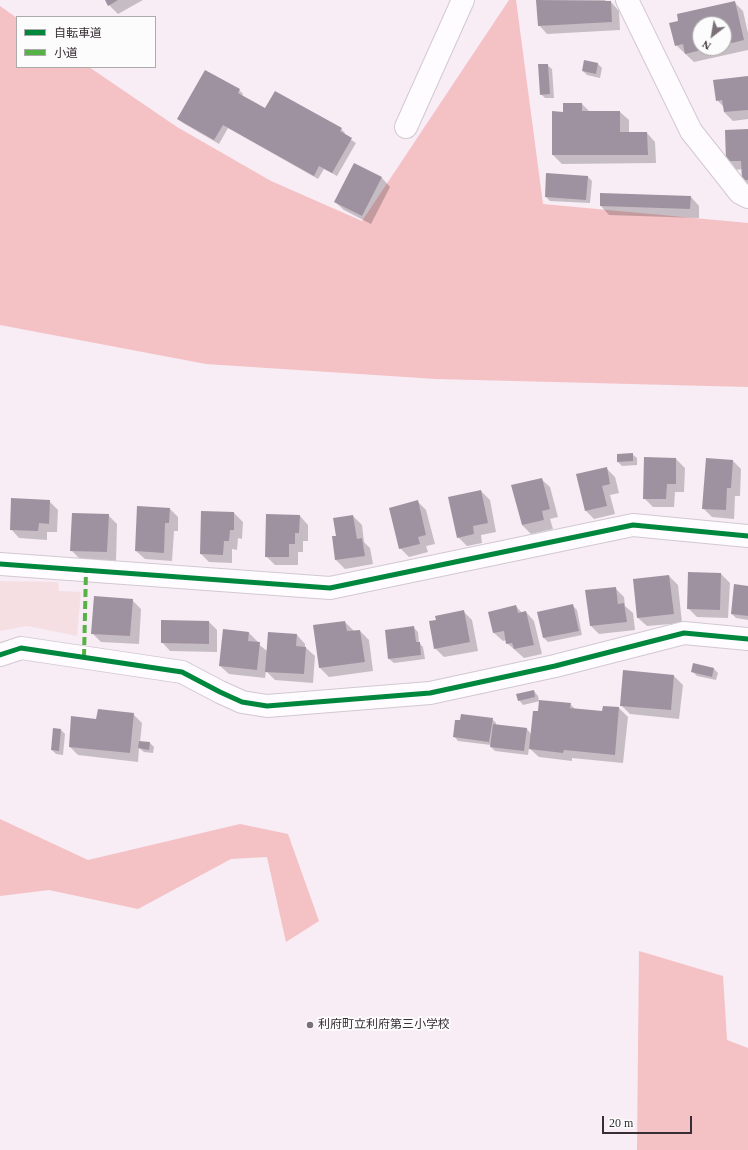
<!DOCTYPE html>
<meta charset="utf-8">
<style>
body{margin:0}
#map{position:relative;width:748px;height:1150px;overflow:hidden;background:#f8ecf5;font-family:"Times New Roman","Noto Sans JP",serif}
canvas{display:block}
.legend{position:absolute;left:16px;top:16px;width:140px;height:52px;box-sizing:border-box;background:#fcfcfc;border:1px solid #adaaac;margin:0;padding:5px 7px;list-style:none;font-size:12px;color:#362e34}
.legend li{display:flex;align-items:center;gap:8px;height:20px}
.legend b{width:20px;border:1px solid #adaaac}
.north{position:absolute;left:692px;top:16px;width:40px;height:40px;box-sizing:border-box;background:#fcfcfc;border:1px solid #adaaac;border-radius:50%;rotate:211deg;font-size:11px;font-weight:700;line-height:16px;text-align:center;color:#362e34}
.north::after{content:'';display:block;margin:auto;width:14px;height:18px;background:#7a7078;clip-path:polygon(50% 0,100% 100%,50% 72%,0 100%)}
.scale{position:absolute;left:602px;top:1116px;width:90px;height:18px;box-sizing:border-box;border:2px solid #362e34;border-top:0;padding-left:5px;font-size:12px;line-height:14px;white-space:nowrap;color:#362e34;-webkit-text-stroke:3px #fcfcfc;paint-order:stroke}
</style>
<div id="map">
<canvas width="748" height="1150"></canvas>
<ul class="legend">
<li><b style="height:5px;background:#00873e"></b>自転車道</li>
<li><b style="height:5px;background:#56b246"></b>小道</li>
</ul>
<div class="north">N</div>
<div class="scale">20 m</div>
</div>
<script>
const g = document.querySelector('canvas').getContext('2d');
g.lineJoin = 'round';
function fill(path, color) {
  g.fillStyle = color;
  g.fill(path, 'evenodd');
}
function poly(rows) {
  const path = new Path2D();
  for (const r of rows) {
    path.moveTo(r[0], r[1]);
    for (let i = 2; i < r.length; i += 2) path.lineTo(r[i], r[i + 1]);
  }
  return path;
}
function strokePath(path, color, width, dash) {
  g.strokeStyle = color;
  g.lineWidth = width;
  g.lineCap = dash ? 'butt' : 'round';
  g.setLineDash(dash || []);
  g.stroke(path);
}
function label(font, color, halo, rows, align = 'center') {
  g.font = font + ' "Times New Roman","Noto Sans JP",serif';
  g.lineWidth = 4;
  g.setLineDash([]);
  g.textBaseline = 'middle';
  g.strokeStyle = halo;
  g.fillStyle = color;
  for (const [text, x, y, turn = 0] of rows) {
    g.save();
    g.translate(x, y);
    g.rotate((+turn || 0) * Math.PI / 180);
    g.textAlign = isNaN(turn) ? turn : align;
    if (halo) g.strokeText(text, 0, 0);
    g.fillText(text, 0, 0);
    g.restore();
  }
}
fill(poly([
 [0,581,58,582,59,591,81,592,77,636,27,626,0,631]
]), '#f6dfe3');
fill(poly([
 [509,0,516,0,543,204,748,223,748,387,436,379,206,364,0,325,0,6,17,18,17,67,89,67,177,127,271,181,362,221],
 [0,819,88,860,240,824,288,834,319,921,286,942,267,857,231,859,138,909,49,890,0,896],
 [639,951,723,976,727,1040,748,1048,748,1150,637,1150]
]), '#f4c1c5');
fill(poly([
 [106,0,143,0,118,14,109,5],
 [537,0,605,0,606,2,611,2,619,11,620,30,547,34,539,25],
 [734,2,743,11,748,33,748,50,694,62,676,45,671,24],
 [700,24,724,24,724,48,700,48],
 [598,64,602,68,600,78,587,75,583,71],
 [547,65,552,69,554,98,545,98,541,94],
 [748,77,748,119,733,121,724,112,724,107,717,100],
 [239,90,243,94,242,97,265,109,341,129,345,133,344,135,356,143,337,176,324,169,318,179,228,128,219,144,183,123,178,119],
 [582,104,590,112,620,112,629,120,629,133,647,133,655,142,656,163,562,164,553,155,564,113],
 [748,130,748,184,743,179,743,169,736,170,727,161],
 [355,164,382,178,390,187,371,224,344,210,335,202],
 [588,177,592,181,590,203,550,201,546,197],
 [691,197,699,206,699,218,609,215,601,206],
 [632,454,637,458,637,465,622,466,618,462],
 [676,459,685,468,684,492,675,492,674,507,653,507,644,498],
 [733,461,741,469,740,496,735,496,734,519,712,517,703,508],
 [606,468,615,477,619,493,610,495,615,514,594,519,586,511],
 [541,479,550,487,558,517,550,519,553,529,531,534,522,525],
 [481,491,490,500,496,532,481,535,482,543,467,546,458,537],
 [49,501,58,510,57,532,47,532,47,540,19,538,11,529],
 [418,502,426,510,435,544,426,546,428,552,409,557,400,548],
 [170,509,178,517,178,531,174,531,172,561,145,559,136,551],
 [234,513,243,522,242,539,238,538,237,550,232,549,232,563,209,562,201,554],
 [108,515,117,524,116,561,80,559,71,550],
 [300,516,308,525,308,541,303,541,303,552,298,552,298,565,275,565,266,556],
 [353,516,362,525,364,542,370,548,373,564,345,569,336,560,337,536],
 [721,574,730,583,728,618,697,617,688,608],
 [669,576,678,585,682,623,647,626,638,618],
 [735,585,748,587,748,620,736,618,732,614],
 [615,588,624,597,625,606,633,613,635,630,599,634,591,626],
 [132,600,141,609,139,644,101,642,92,633],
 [516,606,522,613,526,612,534,621,542,654,524,658,507,643,507,640,503,641,494,633],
 [573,606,577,610,582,635,548,642,544,638,539,612],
 [463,611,472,620,478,651,444,657,435,648],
 [209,622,217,630,217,652,170,651,162,642],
 [345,622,354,631,360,631,369,640,373,671,329,677,320,668,314,626],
 [414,628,418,632,419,643,423,647,425,659,394,663,389,659],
 [249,633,258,642,257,643,267,651,297,635,305,644,305,647,315,656,313,683,275,680,266,671,265,678,229,674,220,666],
 [714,669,718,673,716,680,697,676,692,671],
 [624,671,674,676,683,685,679,719,630,714,621,705],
 [534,691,538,696,539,701,570,704,575,709,603,712,604,707,619,708,628,717,623,763,572,758,572,761,539,757,529,748,528,755,495,751,491,747,491,745,458,741,454,736,492,719,496,723,496,725,527,729,531,734,539,712,540,701,523,705,519,700],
 [133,714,142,723,140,742,150,743,154,747,153,753,144,752,139,748,138,762,78,755,70,747,97,720],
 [61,730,65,734,63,755,56,754,52,750]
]), '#0003');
fill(poly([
 [105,0,118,0,108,6],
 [536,0,611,1,612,22,538,26],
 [735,1,744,40,724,45,724,24,700,24,700,48,706,49,685,54,683,44,675,46,669,23,678,21,677,14],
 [584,60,598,63,596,74,582,71],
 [538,64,548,64,550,94,540,95],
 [205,70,240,89,238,93,265,108,275,91,342,128,340,131,352,138,332,173,319,166,314,176,223,125,214,140,177,119],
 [748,76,748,110,724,112,722,100,716,101,713,80],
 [563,103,582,103,582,111,620,111,620,132,647,132,648,155,552,155,552,111,563,112],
 [748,129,748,180,742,180,741,161,726,161,725,130],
 [354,163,382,177,362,216,334,202],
 [546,173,588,176,586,200,545,197],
 [600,193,691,196,690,209,600,206],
 [633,453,633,461,617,462,617,454],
 [644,457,676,458,676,484,667,484,666,499,643,499],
 [706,458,733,460,731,488,727,488,726,510,702,509],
 [607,467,610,484,602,486,607,506,585,511,576,474],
 [542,478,550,509,542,511,544,520,522,525,511,485],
 [481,490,488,523,473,526,474,534,457,538,448,497],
 [11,498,50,500,49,524,39,523,38,531,10,530],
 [418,500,426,535,418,537,420,544,399,549,389,508],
 [137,506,170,508,169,523,165,523,164,553,135,551],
 [201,511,234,512,234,530,230,530,229,541,224,541,223,555,200,554],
 [72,513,109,514,107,552,70,551],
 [266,514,300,515,299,533,295,533,295,544,289,544,289,557,265,557],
 [353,515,357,539,362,538,365,556,335,560,332,536,336,536,333,518],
 [688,572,721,573,720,610,687,609],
 [669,575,674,614,637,618,633,579],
 [734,584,748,586,748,616,731,614],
 [616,587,618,604,624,603,627,622,590,626,585,590],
 [94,596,133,599,130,636,91,634],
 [573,604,579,631,543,638,537,612],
 [516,605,518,613,526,611,534,645,514,649,512,643,506,644,504,631,493,633,488,612],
 [464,610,470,642,434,649,429,621,436,620,435,616],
 [161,620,209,621,209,644,161,643],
 [345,621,347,631,360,630,365,662,319,668,313,625],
 [414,626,416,642,420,642,421,655,388,659,385,630],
 [223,629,249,632,248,641,260,642,257,670,219,666],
 [268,632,297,634,296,646,306,647,304,674,265,672],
 [693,663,714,668,712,677,691,672],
 [623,670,674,675,671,710,620,706],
 [534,690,535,697,518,701,516,694],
 [539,700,571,703,570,708,602,711,603,706,619,707,615,755,564,750,563,753,529,749,533,711,538,711],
 [98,709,134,713,130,753,69,747,71,716,96,719],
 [461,714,493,718,489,742,453,737,455,720,460,720],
 [493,724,527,728,524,751,490,747],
 [53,728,61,729,59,751,51,750],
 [139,741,150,742,149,750,138,748]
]), '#9e92a0');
const minor = poly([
 [627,0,691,131,740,193,748,197],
 [406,127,463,0],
 [0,564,330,588,633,525,748,536],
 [0,655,21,648,182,672,220,692,242,702,267,706,430,693,555,666,684,633,748,639]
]);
strokePath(minor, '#d2c9d0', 24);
strokePath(minor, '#fefcfe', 22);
strokePath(poly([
 [84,657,86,570]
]), '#56b246', 4, [8, 4]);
strokePath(poly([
 [0,564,330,588,633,525,748,536],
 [0,655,21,648,182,672,220,692,242,702,267,706,430,693,555,666,684,633,748,639]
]), '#00873e', 5);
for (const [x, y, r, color] of [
 [310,1025,4,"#7a7078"]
]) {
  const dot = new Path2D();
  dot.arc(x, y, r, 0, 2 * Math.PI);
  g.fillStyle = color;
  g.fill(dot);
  strokePath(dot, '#fcfcfc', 1.5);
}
label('12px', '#362e34', '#fcfcfc', [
 ["利府町立利府第三小学校",318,1025]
], 'left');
</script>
